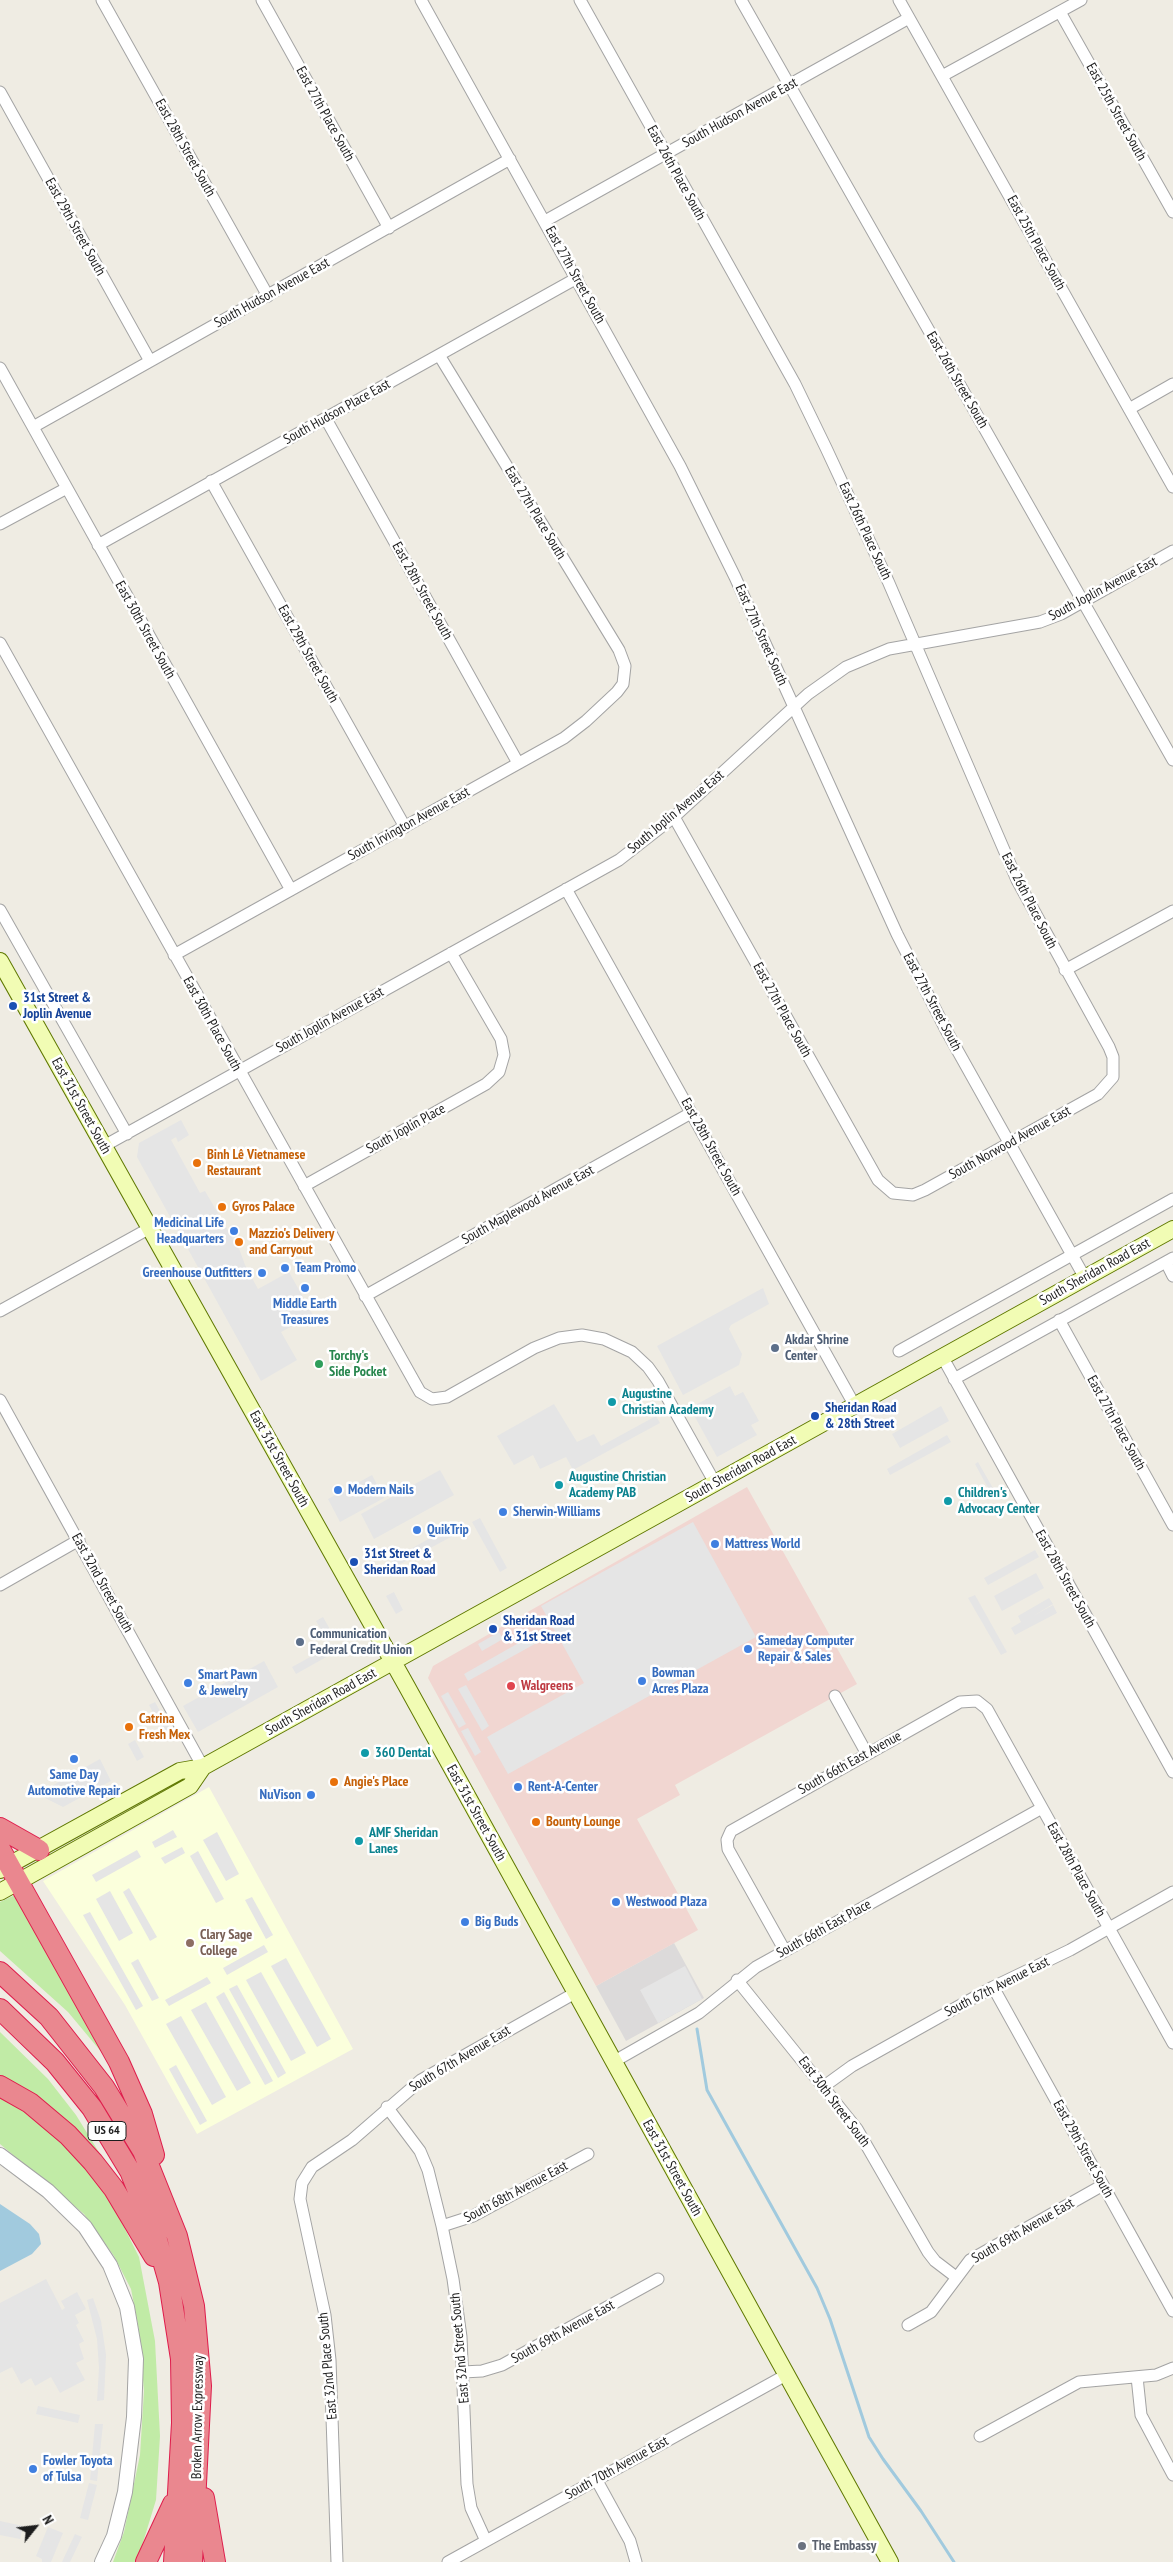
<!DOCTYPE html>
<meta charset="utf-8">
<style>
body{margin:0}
#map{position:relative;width:1173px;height:2562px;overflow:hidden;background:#efece3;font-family:"PT Sans Narrow",sans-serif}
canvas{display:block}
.north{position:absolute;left:10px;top:2502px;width:50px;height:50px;-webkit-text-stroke:4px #fff;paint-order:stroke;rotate:61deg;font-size:14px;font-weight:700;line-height:20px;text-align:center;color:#1d1d1d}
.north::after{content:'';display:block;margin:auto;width:18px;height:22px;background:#1d1d1d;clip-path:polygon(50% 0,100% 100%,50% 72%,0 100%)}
</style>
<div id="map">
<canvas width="1173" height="2562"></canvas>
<div class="north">N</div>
</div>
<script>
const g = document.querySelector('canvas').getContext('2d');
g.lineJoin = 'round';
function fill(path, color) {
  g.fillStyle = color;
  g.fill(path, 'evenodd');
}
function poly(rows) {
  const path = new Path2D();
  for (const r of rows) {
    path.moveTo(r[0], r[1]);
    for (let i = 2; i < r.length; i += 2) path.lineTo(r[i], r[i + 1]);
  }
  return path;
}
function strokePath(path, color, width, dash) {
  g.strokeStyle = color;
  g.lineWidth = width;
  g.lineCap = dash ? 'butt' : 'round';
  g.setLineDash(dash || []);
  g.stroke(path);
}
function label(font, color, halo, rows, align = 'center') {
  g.font = font + ' "PT Sans Narrow",sans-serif';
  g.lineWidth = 5;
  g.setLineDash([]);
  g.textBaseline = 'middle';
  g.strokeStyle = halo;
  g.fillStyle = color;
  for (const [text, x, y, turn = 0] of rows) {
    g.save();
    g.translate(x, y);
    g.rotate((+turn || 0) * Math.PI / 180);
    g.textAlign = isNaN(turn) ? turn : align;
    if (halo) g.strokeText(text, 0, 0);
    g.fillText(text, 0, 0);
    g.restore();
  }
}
fill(poly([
 [674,1943,704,1998,626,2041,596,1986]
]), '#dcdada');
fill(poly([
 [747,1487,857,1684,675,1785,680,1795,637,1819,698,1930,596,1986,428,1678,433,1666]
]), '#f1d6d1');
fill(poly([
 [209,1787,353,2049,197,2134,125,2005,43,1881]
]), '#fbffdc');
fill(poly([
 [15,1895,113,2066,68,2012,0,1951,0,1902],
 [0,2032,48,2079,76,2115,108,2167,0,2080],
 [0,2096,31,2113,78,2157,105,2189,139,2257,155,2341,160,2436,156,2500,137,2562,113,2562,124,2532,140,2455,144,2391,138,2325,131,2289,114,2256,84,2214,0,2144]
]), '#c1eba6');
fill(poly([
 [181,1120,189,1135,178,1142,176,1137,171,1140,200,1193,205,1191,240,1251,245,1265,258,1289,289,1272,313,1315,281,1332,297,1360,261,1381,137,1157,139,1143],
 [763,1288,769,1304,731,1325,729,1329,742,1354,739,1365,683,1395,657,1346],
 [730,1386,735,1396,743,1392,759,1421,751,1425,757,1435,717,1457,690,1408],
 [554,1404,577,1442,594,1434,601,1446,656,1416,660,1423,573,1470,566,1457,540,1469,533,1455,514,1465,497,1436],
 [941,1406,949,1421,900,1448,892,1434],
 [947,1435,951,1442,890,1475,887,1469],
 [978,1462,998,1497,994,1499,975,1464],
 [440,1470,454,1495,374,1539,361,1514],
 [372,1475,384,1498,340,1522,328,1499],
 [480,1518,507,1568,500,1572,472,1522],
 [693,1522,756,1637,508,1774,487,1737,584,1683,541,1606],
 [457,1523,462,1531,395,1567,391,1560],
 [1035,1550,1039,1557,988,1585,984,1578],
 [1036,1573,1044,1588,1002,1611,994,1596],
 [394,1592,403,1610,396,1614,386,1596],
 [975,1595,1007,1652,1001,1655,968,1598],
 [1049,1598,1053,1604,1033,1616,1053,1605,1057,1613,1015,1635,1011,1628,1021,1622,1018,1616],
 [323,1617,335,1638,328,1642,316,1621],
 [499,1632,503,1639,482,1651,478,1644],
 [538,1632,542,1640,468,1681,464,1674],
 [334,1644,337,1651,296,1674,292,1667],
 [264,1661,278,1687,198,1732,183,1706],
 [466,1685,489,1726,482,1731,458,1689],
 [448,1692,466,1724,459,1728,441,1696],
 [155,1702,171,1731,165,1734,149,1705],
 [468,1728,481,1752,475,1756,461,1731],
 [135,1740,144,1757,137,1761,128,1744],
 [100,1759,111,1781,63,1807,37,1794],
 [173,1830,177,1837,155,1848,152,1842],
 [217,1832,239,1874,226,1881,203,1840],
 [182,1847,185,1853,165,1864,161,1858],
 [137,1850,141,1857,96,1882,92,1875],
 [198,1851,224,1899,216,1903,190,1856],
 [129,1888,157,1937,150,1941,123,1892],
 [110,1891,133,1933,119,1941,96,1899],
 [252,1897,273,1935,266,1939,245,1900],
 [90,1912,143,2006,136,2010,83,1915],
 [264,1945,268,1952,227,1975,223,1968],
 [286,1958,331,2039,317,2047,271,1966],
 [138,1959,159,1998,152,2001,131,1963],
 [685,1966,702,1999,658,2023,640,1990],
 [261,1972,306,2053,291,2061,246,1980],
 [207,1977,211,1983,169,2006,165,2000],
 [237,1985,286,2073,278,2078,229,1989],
 [224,1992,273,2081,265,2085,216,1997],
 [206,2002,251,2083,237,2091,191,2010],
 [181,2016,226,2097,212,2105,166,2024],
 [176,2065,207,2121,200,2125,169,2069],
 [46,2279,62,2310,65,2308,61,2301,77,2292,86,2309,75,2315,79,2323,76,2325,84,2341,79,2344,84,2359,76,2363,85,2380,60,2393,51,2377,35,2386,31,2378,21,2384,12,2367,0,2373,0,2303],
 [93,2298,101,2321,106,2355,104,2400,97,2401,99,2368,97,2339,87,2300],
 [38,2406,80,2415,78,2423,36,2414],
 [95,2424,103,2424,97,2481,90,2480],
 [89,2483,97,2485,88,2520,80,2518],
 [0,2521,23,2526,20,2539,0,2535],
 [48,2527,63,2533,51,2562,42,2562,42,2559,36,2556],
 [75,2534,82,2537,70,2562,62,2562]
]), '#e5e5e5');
fill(poly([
 [0,2204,30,2224,39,2234,41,2244,32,2254,0,2271]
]), '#a1cade');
strokePath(poly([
 [697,2029,707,2090,817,2288,830,2319,869,2437,883,2459,921,2511,954,2562]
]), '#a1cade', 3);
const minor = poly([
 [102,0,268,296],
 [262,0,389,228],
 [421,0,680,466,735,577,897,934,946,1030,1085,1278],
 [580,0,795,384,826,448,888,581,1017,880,1109,1047,1113,1057,1113,1077,1098,1094,925,1190,913,1195,893,1193,878,1180,674,817],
 [741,0,1173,760],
 [899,0,1173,487],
 [1060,12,1173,212],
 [942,76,1081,0],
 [0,92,150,361],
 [545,221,909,18],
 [0,368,291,890],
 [1129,409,1173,384],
 [326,419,518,763],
 [33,427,510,159],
 [211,481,405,827],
 [0,524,67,488],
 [98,545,577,278],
 [0,643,420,1392,432,1399,447,1397,534,1348,559,1338,582,1335,604,1339,632,1352,648,1367,658,1381,715,1483],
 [566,889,855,1406],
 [0,910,127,1134],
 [174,955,564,738,586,721,617,692,623,684,625,666,619,650,439,355],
 [1065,970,1173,911],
 [104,1146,619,860,674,817,808,694,846,667,889,649,1040,622,1061,614,1173,551],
 [304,1186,486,1084,499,1072,504,1055,501,1039,451,953],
 [1166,1262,1173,1276],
 [365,1296,691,1113],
 [0,1311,150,1228],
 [1059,1320,1173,1525],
 [899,1351,1173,1199],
 [943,1358,1173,1772],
 [954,1379,1173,1258],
 [0,1400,203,1767],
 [0,1585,79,1540],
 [835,1696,867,1754],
 [785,1951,728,1849,727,1840,731,1831,960,1702,977,1701,987,1709,1173,2043],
 [737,1980,857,2129,928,2252,935,2261,956,2277],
 [993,1987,1173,2311],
 [613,2062,699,2013,756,1967,1042,1808],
 [823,2087,852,2066,993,1987,1070,1950,1173,1892],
 [387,2107,420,2151,428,2170,442,2226,453,2279,461,2337,467,2484,471,2508,486,2541],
 [442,2226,473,2216,588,2154],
 [908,2325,931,2312,970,2260,1103,2185],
 [463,2372,482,2371,502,2365,658,2279],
 [1137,2377,1141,2415,1173,2475],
 [980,2436,1079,2382,1156,2375,1173,2368],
 [596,2479,630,2541,636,2562],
 [337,2562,330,2360,325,2315,300,2199,302,2183,312,2167,352,2140,421,2080,575,1993],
 [448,2562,786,2375]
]);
const tertiary = poly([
 [0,2155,48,2191,85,2227,110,2265,127,2307,136,2359,134,2417,125,2492,114,2536,102,2562]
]);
const secondary = poly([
 [0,961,406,1685,890,2562],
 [0,1870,180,1771,203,1767,212,1762,1173,1229],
 [0,1892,190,1786,203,1767]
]);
const motorway = poly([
 [0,1828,39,1850],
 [0,1849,119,2062,142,2114,154,2155],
 [0,1972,49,2017,104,2087,143,2151,177,2236,194,2306,201,2386,192,2562],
 [0,2009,55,2062,92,2108,130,2171,155,2233,169,2282,181,2359,182,2423,174,2562],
 [0,2086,30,2103,68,2135,93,2162,114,2189,154,2256],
 [204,2498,215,2562],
 [146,2562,173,2504]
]);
strokePath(minor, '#a4a4a4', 13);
strokePath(tertiary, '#a4a4a4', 16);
strokePath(secondary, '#5f7801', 18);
strokePath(motorway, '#df1d4c', 22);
strokePath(minor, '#fff', 11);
strokePath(tertiary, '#fff', 14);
strokePath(secondary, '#f1fcb4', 16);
strokePath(motorway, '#ea878f', 20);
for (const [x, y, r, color] of [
 [13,1006,5,"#1a4fb4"],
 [197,1163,5,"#e8710a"],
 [222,1207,5,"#e8710a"],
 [234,1231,5,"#3f7fe0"],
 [239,1242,5,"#e8710a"],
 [285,1268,5,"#3f7fe0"],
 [262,1273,5,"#3f7fe0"],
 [305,1288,5,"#3f7fe0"],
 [775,1348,5,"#5c6f8a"],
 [319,1364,5,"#2e9e5b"],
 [612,1402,5,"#0f9aa8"],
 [815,1416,5,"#1a4fb4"],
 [559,1485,5,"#0f9aa8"],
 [338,1490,5,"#3f7fe0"],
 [948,1501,5,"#0f9aa8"],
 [503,1512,5,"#3f7fe0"],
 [417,1530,5,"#3f7fe0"],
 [715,1544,5,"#3f7fe0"],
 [354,1562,5,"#1a4fb4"],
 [493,1629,5,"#1a4fb4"],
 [300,1642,5,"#5c6f8a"],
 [748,1649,5,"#3f7fe0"],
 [642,1681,5,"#3f7fe0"],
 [188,1683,5,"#3f7fe0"],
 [511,1686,5,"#e0444e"],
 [129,1727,5,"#e8710a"],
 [365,1753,5,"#0f9aa8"],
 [74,1759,5,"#3f7fe0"],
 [334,1782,5,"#e8710a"],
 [518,1787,5,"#3f7fe0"],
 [311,1795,5,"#3f7fe0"],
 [536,1822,5,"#e8710a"],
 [359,1841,5,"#0f9aa8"],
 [616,1902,5,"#3f7fe0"],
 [465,1922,5,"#3f7fe0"],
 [190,1943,5,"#8d6e63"],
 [33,2469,5,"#3f7fe0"],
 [802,2546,5,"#6b7280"]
]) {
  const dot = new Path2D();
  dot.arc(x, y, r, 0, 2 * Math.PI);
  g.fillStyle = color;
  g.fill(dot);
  strokePath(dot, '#fff', 2);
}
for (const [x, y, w] of [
 [107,2131,38]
]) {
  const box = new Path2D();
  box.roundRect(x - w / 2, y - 9.5, w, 19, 4);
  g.fillStyle = '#fff';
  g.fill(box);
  strokePath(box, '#1d1d1d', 1);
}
label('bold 12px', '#1d1d1d', null, [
 ["US 64",107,2131]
]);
label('14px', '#1d1d1d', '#fff', [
 ["East 25th Street South",1116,112,61],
 ["South Hudson Avenue East",740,113,-29],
 ["East 27th Place South",325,114,61],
 ["East 28th Street South",185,148,61],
 ["East 26th Place South",676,173,61],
 ["East 29th Street South",75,227,61],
 ["East 25th Place South",1036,243,61],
 ["East 27th Street South",575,275,61],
 ["South Hudson Avenue East",272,293,-29],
 ["East 26th Street South",957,380,60],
 ["South Hudson Place East",337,412,-29],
 ["East 27th Place South",535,513,59],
 ["East 26th Place South",865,531,65],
 ["South Joplin Avenue East",1103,589,-28],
 ["East 28th Street South",422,591,61],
 ["East 30th Street South",145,630,61],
 ["East 27th Street South",761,635,66],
 ["East 29th Street South",308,654,61],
 ["South Joplin Avenue East",676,812,-40],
 ["South Irvington Avenue East",409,824,-29],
 ["East 26th Place South",1029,901,63],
 ["East 27th Street South",932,1002,62],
 ["East 27th Place South",782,1010,61],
 ["South Joplin Avenue East",330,1020,-29],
 ["East 30th Place South",212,1024,61],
 ["East 31st Street South",81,1106,61],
 ["South Joplin Place",406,1129,-29],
 ["South Norwood Avenue East",1010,1143,-29],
 ["East 28th Street South",711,1147,61],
 ["South Maplewood Avenue East",528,1205,-29],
 ["South Sheridan Road East",1095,1272,-29],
 ["East 27th Place South",1116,1423,61],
 ["East 31st Street South",279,1459,61],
 ["South Sheridan Road East",741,1469,-29],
 ["East 28th Street South",1065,1579,61],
 ["East 32nd Street South",102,1583,61],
 ["South Sheridan Road East",321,1702,-29],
 ["South 66th East Avenue",850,1763,-29],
 ["East 31st Street South",476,1813,61],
 ["East 28th Place South",1076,1870,61],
 ["South 66th East Place",824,1929,-29],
 ["South 67th Avenue East",997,1987,-27],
 ["South 67th Avenue East",460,2059,-31],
 ["East 30th Street South",834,2102,53],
 ["East 29th Street South",1083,2149,61],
 ["East 31st Street South",672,2168,61],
 ["South 68th Avenue East",516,2192,-28],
 ["South 69th Avenue East",1023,2231,-30],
 ["South 69th Avenue East",563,2332,-29],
 ["East 32nd Street South",460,2348,-95],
 ["East 32nd Place South",328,2366,-95],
 ["Broken Arrow Expressway",198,2417,-89],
 ["South 70th Avenue East",617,2468,-29]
]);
label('bold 14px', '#164399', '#fff', [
 ["31st Street &",23,998],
 ["Joplin Avenue",23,1014],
 ["Sheridan Road",825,1408],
 ["& 28th Street",825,1424],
 ["31st Street &",364,1554],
 ["Sheridan Road",364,1570],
 ["Sheridan Road",503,1621],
 ["& 31st Street",503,1637]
], 'left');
label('bold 14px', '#c56008', '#fff', [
 ["Binh Lê Vietnamese",207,1155],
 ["Restaurant",207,1171],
 ["Gyros Palace",232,1207],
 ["Mazzio's Delivery",249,1234],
 ["and Carryout",249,1250],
 ["Catrina",139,1719],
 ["Fresh Mex",139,1735],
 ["Angie's Place",344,1782],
 ["Bounty Lounge",546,1822]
], 'left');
label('bold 14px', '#366cbe', '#fff', [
 ["Medicinal Life",224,1223,"right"],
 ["Headquarters",224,1239,"right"],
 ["Team Promo",295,1268],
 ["Greenhouse Outfitters",252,1273,"right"],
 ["Middle Earth",305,1304,"center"],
 ["Treasures",305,1320,"center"],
 ["Modern Nails",348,1490],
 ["Sherwin-Williams",513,1512],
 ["QuikTrip",427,1530],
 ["Mattress World",725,1544],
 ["Sameday Computer",758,1641],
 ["Repair & Sales",758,1657],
 ["Bowman",652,1673],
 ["Acres Plaza",652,1689],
 ["Smart Pawn",198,1675],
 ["& Jewelry",198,1691],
 ["Same Day",74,1775,"center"],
 ["Automotive Repair",74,1791,"center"],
 ["Rent-A-Center",528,1787],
 ["NuVison",301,1795,"right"],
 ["Westwood Plaza",626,1902],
 ["Big Buds",475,1922],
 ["Fowler Toyota",43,2461],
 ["of Tulsa",43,2477]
], 'left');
label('bold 14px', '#4e5e75', '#fff', [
 ["Akdar Shrine",785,1340],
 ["Center",785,1356],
 ["Communication",310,1634],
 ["Federal Credit Union",310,1650]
], 'left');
label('bold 14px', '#27864d', '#fff', [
 ["Torchy's",329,1356],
 ["Side Pocket",329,1372]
], 'left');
label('bold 14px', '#0d838f', '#fff', [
 ["Augustine",622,1394],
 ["Christian Academy",622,1410],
 ["Augustine Christian",569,1477],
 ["Academy PAB",569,1493],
 ["Children's",958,1493],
 ["Advocacy Center",958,1509],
 ["360 Dental",375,1753],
 ["AMF Sheridan",369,1833],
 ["Lanes",369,1849]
], 'left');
label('bold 14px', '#be3a42', '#fff', [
 ["Walgreens",521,1686]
], 'left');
label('bold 14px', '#785e54', '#fff', [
 ["Clary Sage",200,1935],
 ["College",200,1951]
], 'left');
label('bold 14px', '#5b616d', '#fff', [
 ["The Embassy",812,2546]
], 'left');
</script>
